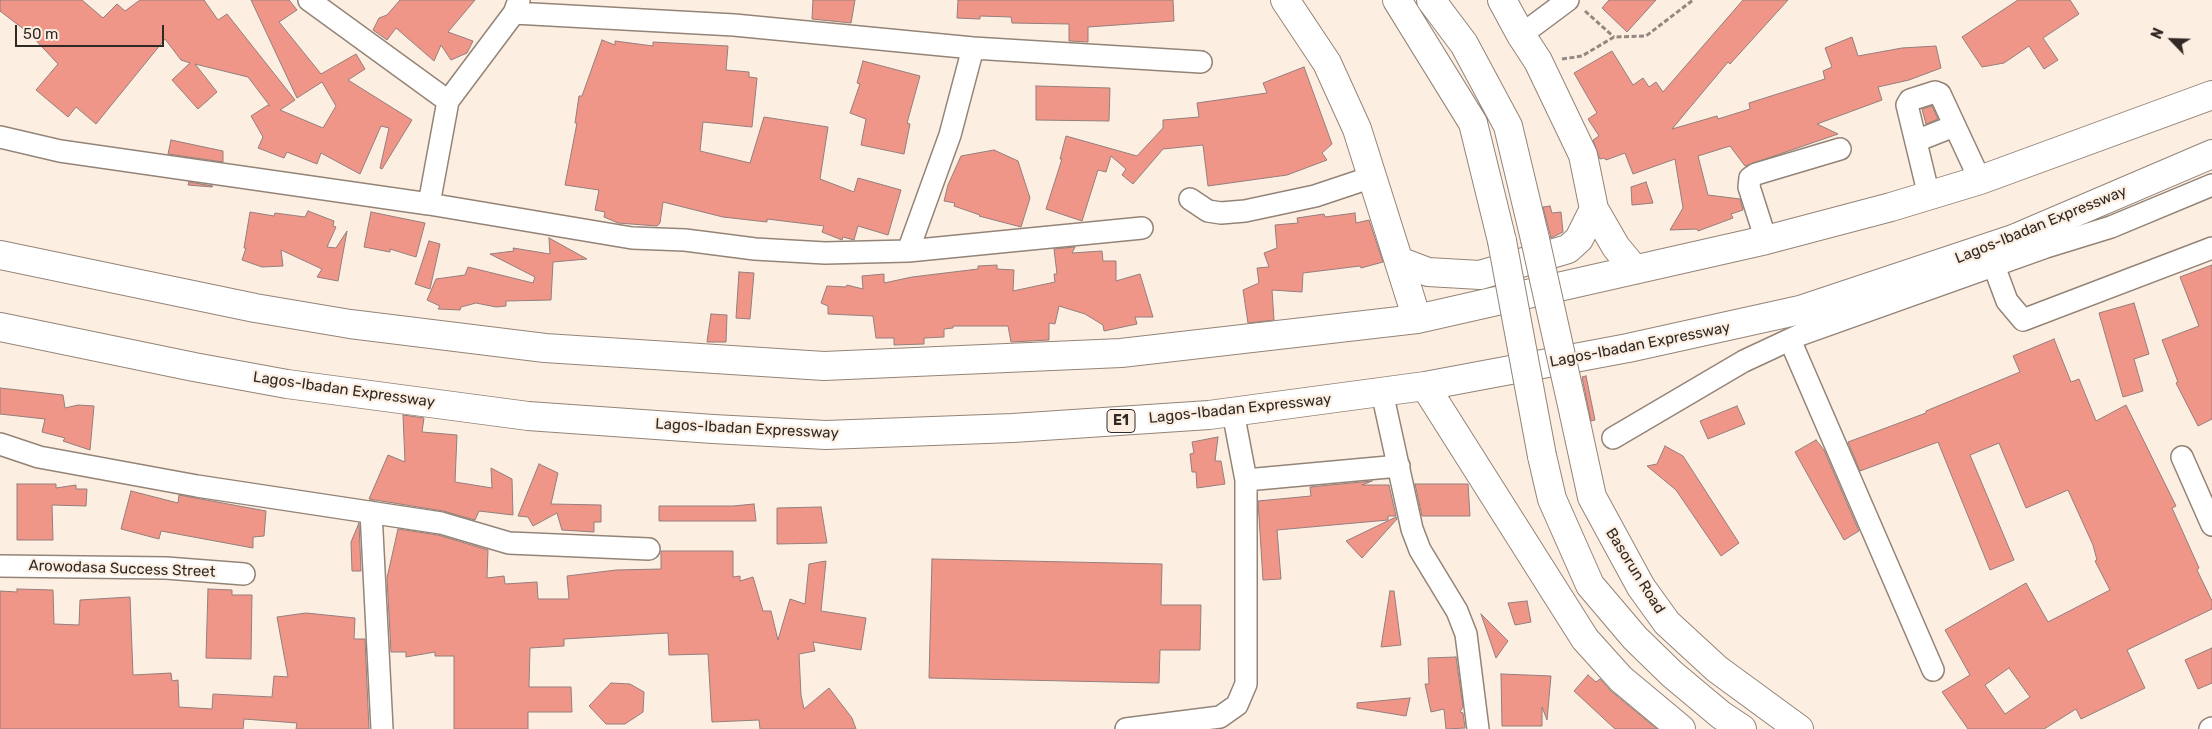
<!DOCTYPE html>
<style>
body{margin:0}
#map{position:relative;width:2212px;height:729px;overflow:hidden;background:#fdeee2;font-family:Rubik,sans-serif}
canvas{display:block}
.north{position:absolute;left:2147px;top:15px;width:50px;height:50px;-webkit-text-stroke:4px #fdeee2;paint-order:stroke;rotate:294deg;font-size:14px;font-weight:700;line-height:20px;text-align:center;color:#302924}
.north::after{content:'';display:block;margin:auto;width:18px;height:22px;background:#302924;clip-path:polygon(50% 0,100% 100%,50% 72%,0 100%)}
.scale{position:absolute;left:15px;top:25px;width:149px;height:22px;box-sizing:border-box;border:2px solid #302924;border-top:0;padding-left:6px;font-size:15px;line-height:18px;white-space:nowrap;color:#302924;-webkit-text-stroke:4px #fdeee2;paint-order:stroke}
</style>
<div id="map">
<canvas width="2212" height="729"></canvas>
<div class="north">N</div>
<div class="scale">50 m</div>
</div>
<script>
const g = document.querySelector('canvas').getContext('2d');
g.lineJoin = 'round';
function fill(path, color) {
  g.fillStyle = color;
  g.fill(path, 'evenodd');
}
function poly(rows) {
  const path = new Path2D();
  for (const r of rows) {
    path.moveTo(r[0], r[1]);
    for (let i = 2; i < r.length; i += 2) path.lineTo(r[i], r[i + 1]);
  }
  return path;
}
function strokePath(path, color, width, dash) {
  g.strokeStyle = color;
  g.lineWidth = width;
  g.lineCap = dash ? 'butt' : 'round';
  g.setLineDash(dash || []);
  g.stroke(path);
}
function label(font, color, halo, rows, align = 'center') {
  g.font = font + ' Rubik,sans-serif';
  g.lineWidth = 4.5;
  g.setLineDash([]);
  g.textBaseline = 'middle';
  g.strokeStyle = halo;
  g.fillStyle = color;
  for (const [text, x, y, turn = 0] of rows) {
    g.save();
    g.translate(x, y);
    g.rotate((+turn || 0) * Math.PI / 180);
    g.textAlign = isNaN(turn) ? turn : align;
    if (halo) g.strokeText(text, 0, 0);
    g.fillText(text, 0, 0);
    g.restore();
  }
}
const building = poly([
 [0,0,82,0,103,18,117,4,125,11,140,0,204,0,218,20,227,14,295,100,280,110,323,128,336,106,322,82,297,98,251,0,289,0,297,10,279,22,321,74,356,54,365,69,348,80,412,120,382,169,380,168,389,128,381,126,360,174,321,153,317,164,287,152,284,158,258,148,263,137,251,116,268,105,270,106,248,77,195,64,217,92,198,109,172,80,190,63,181,60,165,39,96,124,76,107,68,117,36,90,58,64,30,34,0,11,0,0],
 [400,0,475,0,448,32,473,41,467,53,451,60,441,45,434,61,396,28,387,40,373,30,379,18,387,15,400,0],
 [813,0,855,0,851,23,812,19,813,0],
 [958,0,1173,0,1174,21,1088,27,1088,42,1069,41,1069,24,1012,23,1011,17,980,16,980,19,957,18,958,0],
 [1609,0,1656,0,1627,32,1602,8,1609,0],
 [1743,0,1788,0,1730,64,1728,62,1672,129,1717,116,1718,119,1750,109,1749,103,1825,79,1823,71,1832,67,1825,48,1852,37,1858,56,1902,48,1936,46,1941,68,1909,80,1878,87,1882,100,1817,124,1838,134,1745,166,1730,146,1698,156,1708,195,1740,199,1743,210,1731,214,1733,218,1698,231,1697,229,1670,230,1683,208,1675,159,1633,174,1625,153,1606,160,1604,158,1600,159,1593,140,1599,136,1588,119,1597,113,1574,73,1612,51,1633,85,1643,78,1649,87,1656,82,1663,92,1743,0],
 [2018,0,2070,0,2079,14,2043,38,2058,60,2044,69,2029,46,2004,63,1982,67,1962,37,2018,0],
 [602,40,615,45,615,41,653,46,653,42,728,46,726,70,749,72,749,77,757,78,752,127,703,122,700,151,750,163,764,117,828,127,820,179,854,192,858,178,901,190,888,235,858,226,854,240,843,237,842,240,822,232,824,226,767,219,767,222,723,217,663,202,660,223,657,226,618,223,604,217,605,212,595,210,599,190,565,185,577,123,575,123,579,96,582,96,602,40],
 [863,61,920,76,907,123,910,124,904,154,861,145,866,119,850,113,860,84,857,83,863,61],
 [1304,67,1332,144,1322,153,1327,160,1287,175,1208,186,1203,145,1163,149,1133,184,1122,175,1126,169,1111,156,1106,172,1098,170,1082,221,1046,209,1062,159,1060,159,1066,136,1137,156,1163,128,1163,120,1199,117,1197,103,1267,93,1263,83,1304,67],
 [1036,86,1110,88,1109,121,1036,120,1036,86],
 [1932,106,1938,119,1926,124,1922,109,1932,106],
 [171,140,223,151,223,162,168,154,171,140],
 [994,150,1018,161,1030,198,1021,227,979,216,980,215,954,206,955,203,944,201,948,185,961,156,994,150],
 [189,182,213,186,212,187,188,185,189,182],
 [1646,182,1653,203,1632,205,1631,187,1646,182],
 [1550,206,1552,213,1561,212,1563,232,1551,238,1543,207,1550,206],
 [308,211,334,221,333,226,336,227,327,247,336,248,347,231,338,281,317,277,322,269,281,250,283,266,262,267,242,260,246,248,244,248,250,212,274,216,275,213,305,217,308,211],
 [371,212,425,223,416,257,390,249,390,252,364,247,371,212],
 [1355,213,1356,223,1369,220,1383,262,1361,268,1360,266,1303,273,1302,292,1272,290,1274,320,1248,323,1243,290,1259,283,1257,268,1269,267,1264,253,1277,248,1275,225,1298,223,1297,218,1324,214,1325,217,1355,213],
 [549,238,587,259,553,262,551,300,506,301,506,306,496,307,476,303,461,307,460,310,438,309,440,306,427,300,436,279,465,275,468,267,533,283,535,277,490,254,514,251,513,248,550,254,549,238],
 [429,241,440,244,430,289,415,284,429,241],
 [1075,247,1072,253,1102,251,1103,261,1116,261,1116,281,1140,274,1153,317,1135,317,1137,324,1104,331,1103,325,1085,314,1059,306,1055,324,1049,323,1049,340,1011,342,1008,326,953,326,953,328,944,329,944,337,924,338,924,344,894,345,894,338,876,338,873,316,828,314,828,306,821,303,827,286,846,287,847,285,863,289,862,276,884,274,884,283,912,277,978,269,978,266,997,265,997,269,1014,270,1013,291,1055,282,1054,274,1057,274,1054,249,1075,247],
 [2212,265,2212,419,2198,426,2176,383,2178,382,2162,340,2199,326,2180,277,2212,265],
 [739,272,754,273,750,319,736,318,739,272],
 [2134,303,2149,354,2134,359,2143,391,2123,397,2099,313,2134,303],
 [711,314,727,315,726,342,707,342,711,314],
 [2054,339,2071,382,2079,379,2096,421,2126,405,2176,506,2172,508,2199,568,2197,570,2212,601,2212,609,2127,650,2145,688,2081,719,2076,709,2044,729,1968,729,1942,692,1970,675,1945,630,2026,583,2048,622,2110,590,2095,561,2097,560,2093,545,2068,490,2026,508,1999,443,1970,455,2014,560,1990,570,1938,442,1860,471,1848,442,1926,413,1926,411,2020,372,2013,356,2054,339],
 [2009,668,2030,697,2005,714,1985,685,2009,668],
 [1586,376,1595,420,1591,421,1582,377,1586,376],
 [0,388,63,395,65,408,78,405,94,406,90,450,63,441,65,438,42,432,45,419,0,414,0,388],
 [1737,406,1745,424,1708,439,1700,421,1737,406],
 [403,415,424,418,422,432,457,435,455,482,492,488,491,468,512,479,513,515,479,511,475,520,443,511,369,499,388,455,405,462,403,415],
 [1218,437,1215,461,1221,461,1225,484,1197,488,1196,472,1192,472,1190,454,1194,453,1192,442,1218,437],
 [1816,440,1824,450,1859,531,1844,540,1795,452,1816,440],
 [1665,446,1683,456,1739,543,1721,556,1676,490,1647,466,1657,464,1665,446],
 [539,464,558,473,551,504,601,505,601,522,594,522,594,532,562,530,557,513,533,526,528,517,518,516,539,464],
 [1372,481,1362,485,1389,485,1396,516,1388,516,1388,520,1277,530,1281,579,1263,580,1258,501,1311,496,1310,487,1372,481],
 [17,484,56,484,56,488,76,485,76,489,87,489,86,506,52,505,53,540,17,540,17,484],
 [1415,484,1468,484,1470,516,1422,516,1415,484],
 [131,491,178,503,179,495,266,511,264,536,253,537,253,548,161,531,159,539,121,529,131,491],
 [754,504,756,521,659,521,659,506,733,506,754,504],
 [821,507,827,543,777,544,777,508,821,507],
 [1396,517,1397,519,1362,558,1346,541,1396,517],
 [359,523,361,571,352,571,351,542,359,523],
 [398,529,438,535,488,550,487,578,504,576,505,584,537,582,538,599,569,599,567,576,616,570,661,569,661,551,733,551,733,577,740,576,740,581,753,577,763,611,771,611,778,640,790,599,805,604,809,564,826,561,821,611,866,618,861,650,813,642,815,651,799,654,801,695,804,709,829,688,852,718,856,729,760,729,759,720,712,722,708,654,669,655,668,633,564,639,564,646,530,648,529,687,571,687,572,712,528,712,528,729,454,729,454,656,435,656,435,652,406,657,406,652,391,652,387,578,398,529],
 [932,559,1162,564,1161,605,1201,605,1200,650,1160,650,1159,683,929,678,932,559],
 [17,589,53,590,54,624,79,625,80,600,130,597,133,675,171,673,172,681,178,680,179,707,212,709,213,694,272,697,274,676,288,677,277,617,306,613,355,618,354,639,365,639,369,729,296,729,297,723,244,719,243,729,0,729,0,591,17,592,17,589],
 [208,589,232,590,232,595,252,595,251,659,206,658,208,589],
 [1390,591,1394,591,1401,645,1381,647,1390,591],
 [1527,601,1531,622,1515,625,1508,603,1527,601],
 [1481,614,1508,641,1496,658,1481,614],
 [2212,648,2212,683,2198,689,2185,660,2212,648],
 [1456,657,1463,707,1460,712,1463,713,1465,728,1446,729,1444,709,1431,712,1425,684,1429,684,1428,658,1456,657],
 [1501,674,1551,676,1547,720,1542,707,1542,726,1502,726,1501,674],
 [1588,675,1596,682,1600,679,1611,691,1657,729,1615,729,1574,691,1588,675],
 [611,683,630,684,644,692,643,712,625,724,606,724,589,706,611,683],
 [1410,698,1406,716,1357,708,1357,703,1410,698]
]);
fill(building, '#f09689');
strokePath(building, '#947e7b', 1);
const minor = poly([
 [309,0,448,101],
 [514,13,734,25,973,48,1201,62],
 [1521,35,1568,0],
 [0,137,60,151,429,204,632,238,685,240,755,249,825,253,908,251,1142,228],
 [1916,141,1954,126],
 [1929,196,1907,105,1910,100,1935,92,1940,94,1980,180],
 [1190,199,1208,211,1221,213,1245,211,1315,196,1372,177],
 [429,204,448,101,514,13,519,0],
 [1766,240,1749,187,1750,178,1756,174,1840,149],
 [908,251,950,135,973,48],
 [1994,266,2007,301,2023,320,2212,248],
 [1790,340,1933,670],
 [1382,392,1412,529,1420,550,1457,611,1466,634,1478,729],
 [1613,438,1744,361,1802,334,2046,247,2111,227,2212,185],
 [0,444,39,457,197,486,441,523,509,543,649,549],
 [2182,457,2212,525],
 [1246,480,1399,466],
 [371,512,382,729],
 [0,566,166,568,244,574],
 [1126,729,1220,717,1237,705,1246,684,1246,480,1233,412],
 [2210,729,2212,728]
]);
const major = poly([
 [1397,0,1473,123,1502,241],
 [1431,0,1464,44,1508,126,1535,239],
 [1574,414,1592,497,1641,587,1667,623,1717,669,1799,729],
 [1542,456,1552,499,1590,585,1635,638,1672,674,1721,715,1742,729]
]);
const highway = poly([
 [1285,0,1327,63,1357,129,1417,319],
 [1502,0,1521,35,1538,61,1583,155,1594,209,1616,247,1635,270],
 [0,255,255,308,350,324,545,348,824,366,1121,353,1417,319,1766,240,1891,207,1980,180,2212,95],
 [1399,261,1428,272,1480,275,1568,249,1579,239,1594,209],
 [0,327,194,367,287,384,528,416,713,429,826,435,1013,428,1209,415,1425,386,1628,348,1800,310,2013,239,2212,154],
 [1425,386,1585,639,1621,679,1681,729]
]);
strokePath(minor, '#948477', 24);
strokePath(major, '#948477', 30);
strokePath(highway, '#948477', 30);
strokePath(poly([
 [1585,11,1614,37],
 [1562,59,1582,56,1614,37,1646,36,1693,0]
]), '#948981', 3, [5, 2.5]);
strokePath(minor, '#fff', 21);
strokePath(major, '#fff', 28);
strokePath(highway, '#fff', 28);
const majorBridge = poly([
 [1535,239,1574,414],
 [1502,241,1542,456]
]);
strokePath(majorBridge, '#948477', 30, []);
strokePath(majorBridge, '#fff', 28);
for (const [x, y, w] of [
 [1121,421,28]
]) {
  const box = new Path2D();
  box.roundRect(x - w / 2, y - 11.5, w, 23, 4);
  g.fillStyle = '#fdeee2';
  g.fill(box);
  strokePath(box, '#302924', 1);
}
label('bold 14px', '#302924', null, [
 ["E1",1121,421]
]);
label('15px', '#302924', '#fdeee2', [
 ["Lagos-Ibadan Expressway",2041,225,-22],
 ["Lagos-Ibadan Expressway",1640,345,-11],
 ["Lagos-Ibadan Expressway",344,390,8],
 ["Lagos-Ibadan Expressway",1240,409,-6],
 ["Lagos-Ibadan Expressway",747,429,3],
 ["Arowodasa Success Street",122,569,2],
 ["Basorun Road",1635,571,58]
]);
</script>
